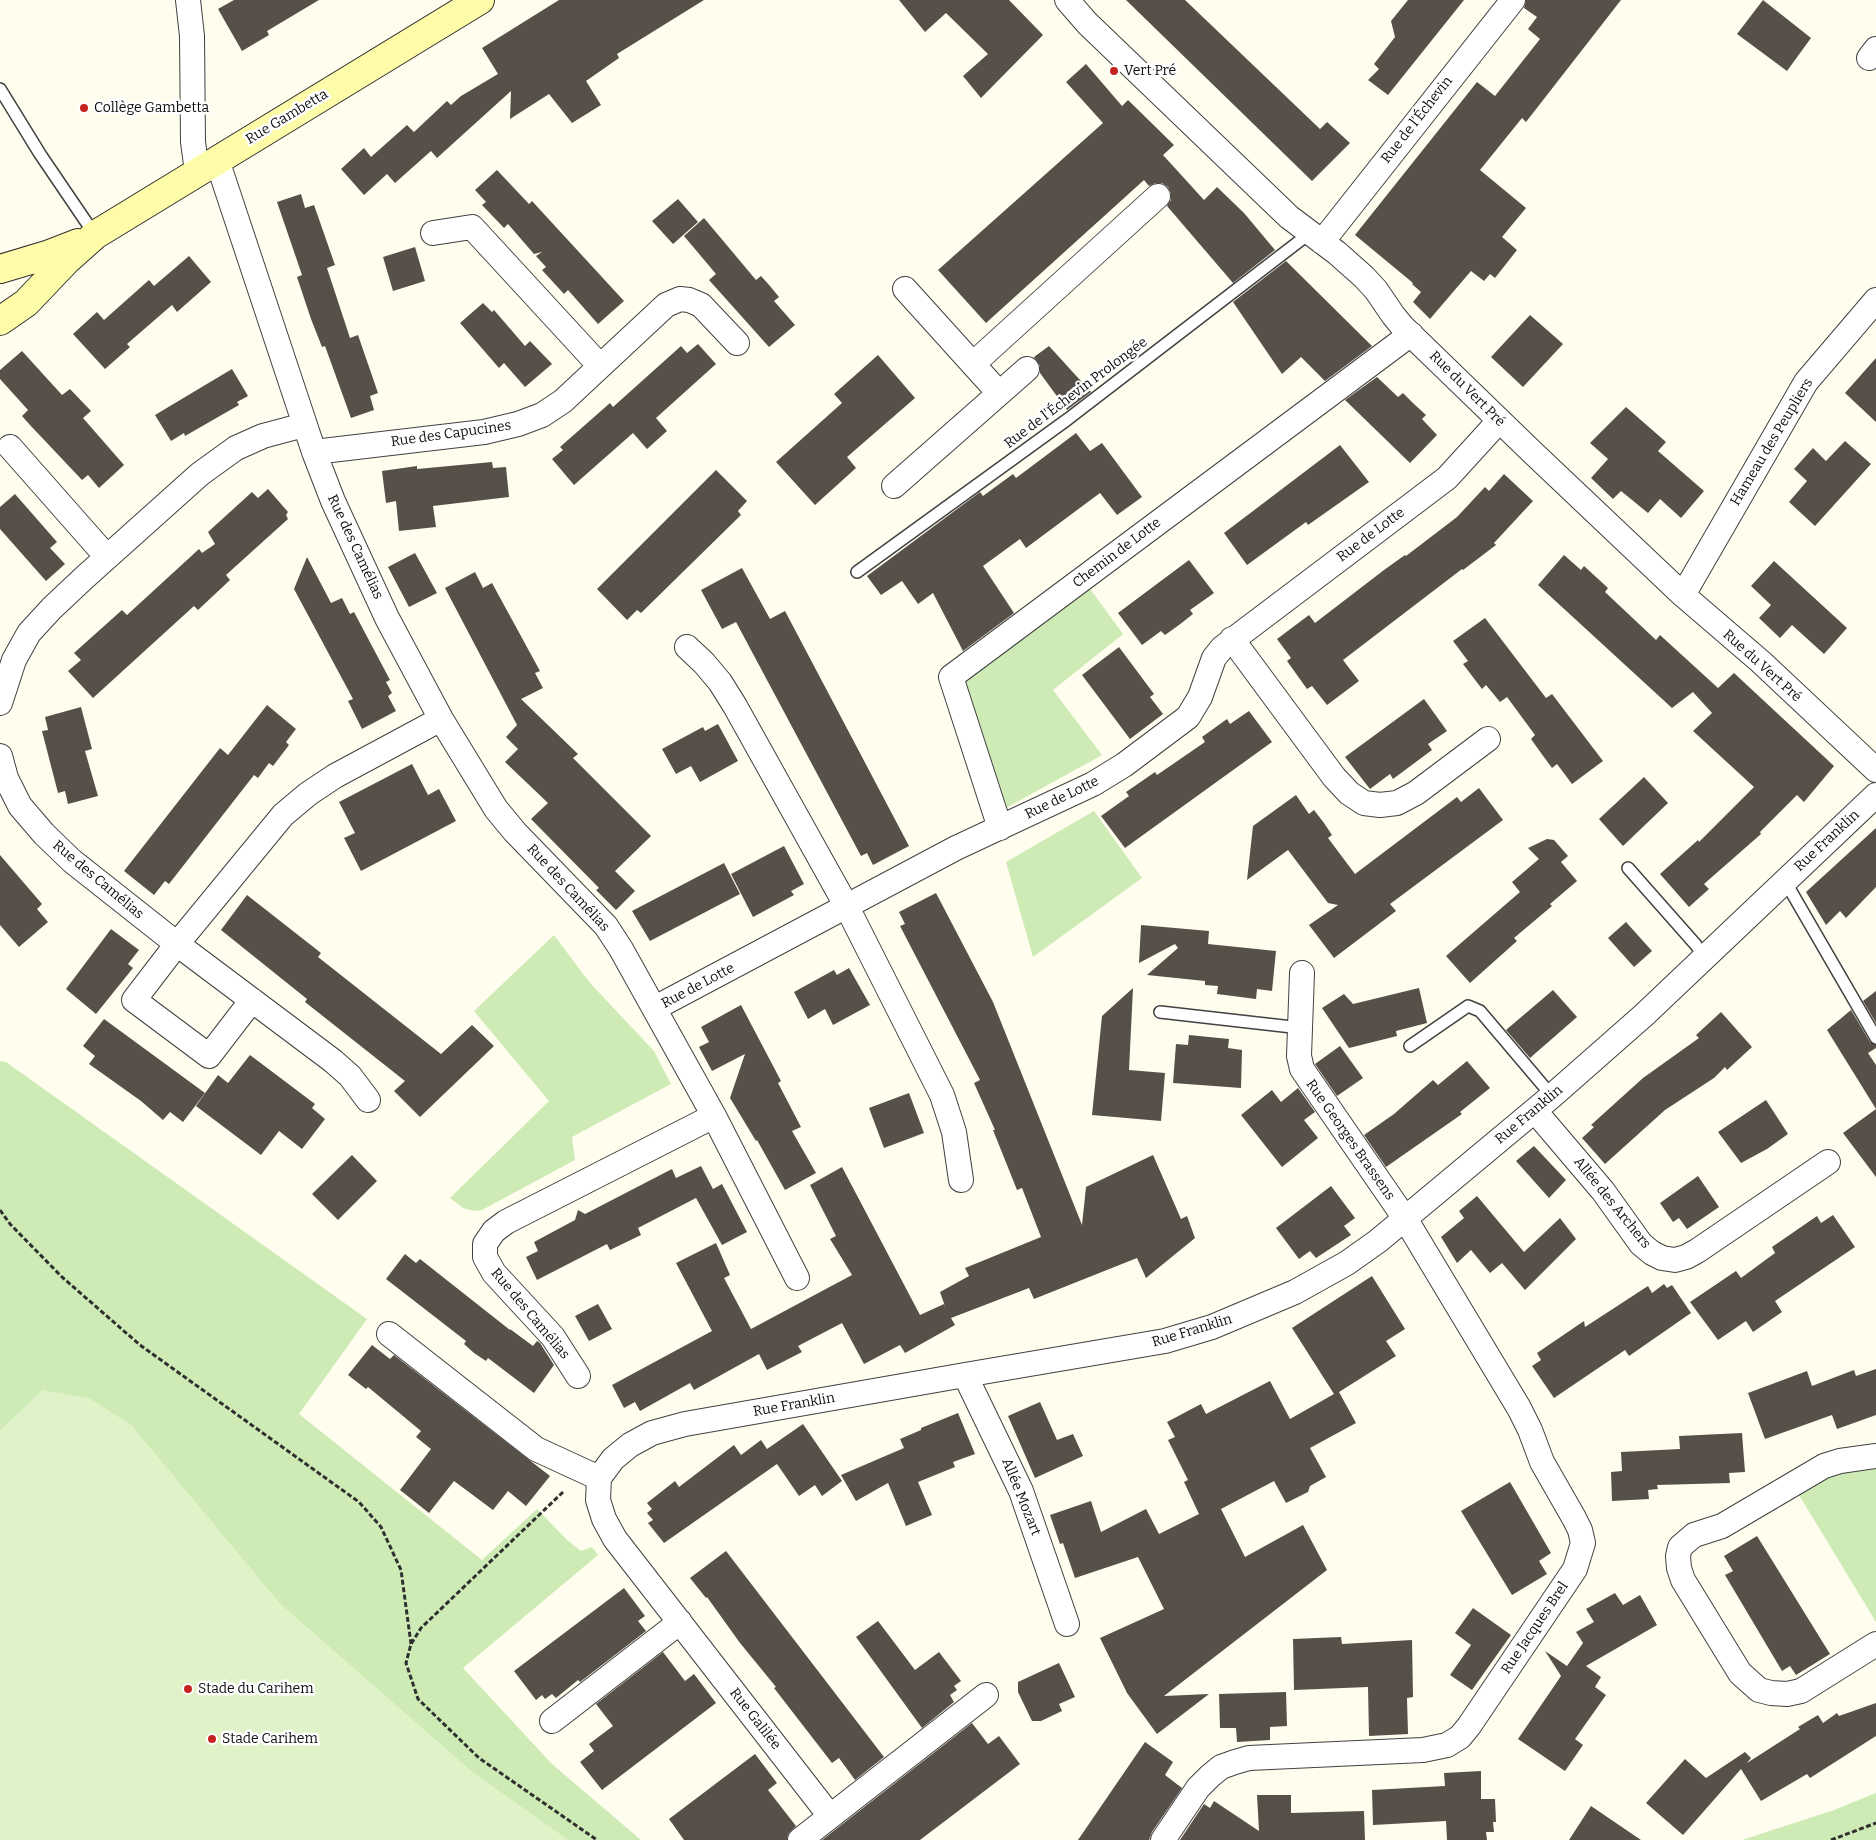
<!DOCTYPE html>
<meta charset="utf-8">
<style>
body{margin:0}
canvas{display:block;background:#fffdee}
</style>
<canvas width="1876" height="1840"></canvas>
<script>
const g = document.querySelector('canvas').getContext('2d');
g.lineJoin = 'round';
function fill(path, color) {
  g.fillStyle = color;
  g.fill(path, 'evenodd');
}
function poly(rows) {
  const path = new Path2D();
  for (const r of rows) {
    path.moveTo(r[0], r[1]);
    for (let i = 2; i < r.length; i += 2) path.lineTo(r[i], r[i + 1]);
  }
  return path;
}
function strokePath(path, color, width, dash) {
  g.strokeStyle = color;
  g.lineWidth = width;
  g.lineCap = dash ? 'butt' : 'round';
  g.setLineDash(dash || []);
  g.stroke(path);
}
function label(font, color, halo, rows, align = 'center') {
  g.font = font + ' Bitter,serif';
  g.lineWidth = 5;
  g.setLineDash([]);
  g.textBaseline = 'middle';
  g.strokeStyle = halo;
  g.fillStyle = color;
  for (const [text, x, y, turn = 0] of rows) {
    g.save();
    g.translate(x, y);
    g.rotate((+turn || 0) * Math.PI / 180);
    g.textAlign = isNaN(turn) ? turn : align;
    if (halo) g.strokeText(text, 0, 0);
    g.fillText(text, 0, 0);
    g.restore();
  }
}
fill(poly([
 [1088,586,1123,634,1053,690,1102,755,1006,808,965,680],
 [1094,811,1142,878,1033,957,1006,862],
 [554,935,590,983,654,1051,671,1084,572,1137,575,1160,482,1210,474,1211,463,1208,450,1198,549,1101,474,1011],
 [0,1061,6,1062,367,1319,299,1414,482,1560,537,1509,567,1540,581,1551,592,1547,598,1555,463,1668,552,1764,641,1840,568,1840,473,1773,280,1604,130,1424,43,1390,0,1431],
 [1876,1466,1876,1622,1799,1495,1834,1474],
 [1876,1793,1876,1840,1742,1840,1834,1810]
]), '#ceebb6');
fill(poly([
 [42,1390,89,1398,130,1424,280,1604,473,1773,568,1840,0,1840,0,1431]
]), '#e0f2c8');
fill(poly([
 [234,0,319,0,267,31,269,35,242,51,218,9],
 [559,0,704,0,617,54,619,58,586,81,601,105,572,123,549,94,510,119,511,91,437,158,431,151,395,183,387,174,364,195,341,169,364,148,371,157,407,125,414,132,447,101,451,105,461,96,498,74,482,48],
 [899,0,1009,0,1043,35,981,98,963,76,988,54,946,13,925,32],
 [1126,0,1185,0,1320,129,1327,122,1350,143,1312,181],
 [1408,0,1464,0,1388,95,1368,80,1379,69,1374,64,1395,37,1391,21],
 [1526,0,1621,0,1526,122,1522,118,1480,170,1526,208,1502,237,1517,250,1495,278,1490,274,1484,281,1471,271,1430,319,1413,302,1421,292,1412,284,1413,283,1355,235,1477,82,1495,96,1540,39,1528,29,1537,17,1524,8],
 [1763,0,1811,38,1787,71,1737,34],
 [1086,64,1122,106,1128,100,1174,145,1163,155,1204,200,1217,187,1244,213,1275,250,1233,283,1167,206,1171,200,1171,193,1168,187,1162,183,1155,183,1149,186,1144,180,986,323,938,270,1103,123,1066,82],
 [497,170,529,204,532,201,624,301,598,324,568,290,564,294,542,270,546,267,536,256,542,252,534,254,508,224,504,228,482,205,486,202,475,190],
 [301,194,305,208,314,205,335,265,327,268,350,338,358,335,378,393,370,396,374,410,351,418,325,346,322,347,311,319,297,277,302,275,277,202],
 [678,199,698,222,673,244,652,221],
 [704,218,756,280,761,276,770,286,779,297,774,301,795,325,769,347,709,280,716,274,684,236],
 [415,247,425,281,393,291,383,257],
 [189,256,211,282,177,312,172,305,127,344,130,347,105,369,73,334,97,312,104,320,149,280,154,286],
 [1286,261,1372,346,1325,381,1301,357,1282,374,1233,302],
 [483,303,492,312,494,310,525,346,530,341,552,364,525,387,504,363,499,368,460,323],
 [1530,315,1563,344,1523,387,1491,357],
 [698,344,716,364,656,418,667,431,647,449,633,433,574,485,552,459,563,450,560,447,610,403,613,407,681,346,687,353],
 [1049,346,1091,392,1067,410,1040,373,1040,366,1034,357],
 [22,351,62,395,70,389,91,411,83,418,124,465,99,488,88,475,82,480,30,425,22,416,28,410,0,379,0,370],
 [878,355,915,398,847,457,856,468,815,505,776,462,842,403,834,394],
 [1876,358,1876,422,1845,393],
 [232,369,248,396,237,402,239,405,185,436,184,433,171,441,155,415],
 [1377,377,1398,397,1403,393,1414,404,1426,415,1422,419,1437,435,1410,463,1345,400],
 [1626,407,1666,442,1658,451,1704,491,1681,518,1660,499,1648,513,1621,491,1613,499,1591,478,1608,459,1590,443],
 [1076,433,1090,451,1102,443,1142,497,1117,515,1100,493,1026,548,1020,539,983,566,1014,613,963,651,933,593,918,604,902,581,881,595,867,576,980,492,983,496,1013,474,1016,478],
 [1845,441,1871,464,1815,526,1789,502,1807,481,1794,469,1813,448,1826,461],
 [1340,445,1369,482,1308,525,1306,522,1247,565,1224,533],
 [492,462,493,468,506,467,509,497,433,506,436,527,399,531,396,501,386,503,382,471,417,466,417,469],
 [716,470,747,501,738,511,741,515,641,613,637,610,627,620,597,589],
 [1504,474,1533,501,1494,543,1496,545,1463,570,1462,569,1343,660,1359,681,1327,705,1312,686,1307,689,1287,661,1291,658,1277,639,1309,615,1315,623,1384,570,1405,555,1406,556,1457,517,1485,487,1489,491],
 [268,489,288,512,286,515,288,519,226,575,230,580,198,610,194,606,93,698,68,671,81,660,74,653,122,610,127,615,199,549,202,553,215,544,208,532,252,492,258,498],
 [15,494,57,542,50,548,65,564,46,581,0,529,0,507],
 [415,553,437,593,409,607,388,567],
 [1564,555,1581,570,1584,566,1608,588,1605,592,1656,640,1660,635,1718,688,1734,673,1834,766,1804,802,1797,795,1760,832,1761,834,1704,884,1709,889,1689,907,1660,874,1698,840,1699,842,1754,787,1693,731,1712,713,1693,692,1672,708,1538,585],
 [307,557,331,603,342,598,350,614,354,612,390,680,386,682,392,693,388,696,396,711,362,729,348,701,353,699,294,589],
 [1189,560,1214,593,1190,610,1193,614,1179,625,1165,635,1161,631,1142,645,1118,613],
 [1774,561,1847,628,1824,654,1792,625,1780,638,1759,618,1771,605,1751,586],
 [742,568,770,619,785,611,909,846,873,865,867,853,861,856,736,622,722,629,701,590],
 [475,572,483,588,492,583,540,671,535,673,543,688,521,699,578,754,573,758,651,836,615,871,635,891,616,910,596,890,599,888,531,819,548,803,505,762,518,749,506,737,517,725,445,588],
 [1485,618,1546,698,1552,694,1603,761,1572,784,1557,764,1552,768,1541,753,1531,739,1535,735,1507,697,1500,702,1486,685,1482,689,1463,664,1468,661,1453,641],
 [1119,647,1154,694,1150,697,1163,714,1130,739,1082,675],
 [1424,699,1447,731,1428,744,1432,750,1393,779,1390,774,1370,789,1345,757],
 [267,705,296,729,286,742,289,745,273,766,269,763,258,778,254,775,169,884,165,881,154,895,124,871,220,748,228,755],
 [81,707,92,749,85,751,98,796,68,804,65,791,58,793,42,731,48,730,45,717],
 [1249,711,1272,742,1125,848,1101,816,1129,796,1126,792,1142,781,1155,772,1157,775,1205,742,1202,737,1227,719,1230,724],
 [718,724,738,761,700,782,691,766,676,774,662,749,703,727,705,731],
 [412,764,428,795,439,789,456,821,361,871,344,838,355,833,339,802],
 [1644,777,1668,803,1623,846,1599,819],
 [1479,788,1503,820,1390,904,1396,911,1334,958,1309,925,1338,905,1328,903,1288,850,1247,880,1253,826,1296,795,1309,814,1314,810,1324,823,1332,835,1328,838,1355,874,1457,797,1461,802],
 [1876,828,1876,887,1846,918,1840,911,1826,925,1806,892],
 [1547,839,1554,840,1568,856,1561,862,1577,881,1550,904,1552,906,1514,938,1517,941,1470,983,1446,956,1520,892,1512,882,1539,859,1528,848],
 [784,846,804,884,791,891,794,895,753,917,731,874],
 [0,855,42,904,37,909,48,922,19,947,0,925],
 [724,863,740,894,650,941,632,911],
 [936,893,993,1002,1082,1225,1086,1187,1153,1155,1181,1219,1187,1216,1195,1238,1146,1278,1137,1258,1034,1299,1029,1288,951,1318,955,1325,905,1353,900,1345,864,1364,842,1323,798,1346,802,1352,767,1370,759,1354,694,1390,690,1383,640,1411,635,1402,624,1408,612,1385,712,1331,676,1263,716,1243,730,1275,724,1278,751,1329,852,1275,830,1239,836,1236,810,1185,842,1167,920,1315,944,1304,946,1309,940,1292,969,1276,965,1268,1041,1237,1022,1188,1017,1190,993,1130,995,1130,974,1083,980,1080,900,926,905,924,899,912],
 [247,895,321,953,318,957,441,1054,472,1025,494,1046,420,1117,394,1091,405,1081,305,1002,307,999,221,930],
 [1626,922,1652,951,1634,967,1608,938],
 [1141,925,1209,931,1208,944,1276,951,1272,991,1257,989,1256,999,1217,994,1218,986,1205,985,1205,981,1147,975,1178,948,1175,944,1139,963],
 [111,929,139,950,128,964,133,968,96,1014,66,989],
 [849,968,870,1005,833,1025,825,1009,808,1019,794,992,834,970,837,975],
 [1133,988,1129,1070,1165,1073,1161,1121,1092,1115,1102,1016],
 [1419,988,1427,1023,1396,1031,1397,1036,1349,1048,1322,1008,1344,994,1353,1004],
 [1553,990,1577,1017,1530,1058,1506,1030],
 [1876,991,1876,1023,1863,1001],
 [741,1005,781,1081,778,1083,801,1127,792,1131,816,1173,785,1190,757,1140,756,1141,730,1098,745,1054,712,1071,699,1047,709,1042,701,1027],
 [1851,1010,1870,1042,1876,1045,1876,1048,1868,1053,1876,1065,1876,1177,1843,1133,1876,1109,1827,1030],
 [1721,1012,1752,1047,1727,1070,1725,1067,1714,1078,1665,1110,1605,1164,1582,1138,1594,1127,1591,1125,1643,1078,1699,1038,1696,1035],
 [104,1019,205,1093,183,1122,170,1112,163,1120,141,1101,89,1064,95,1056,83,1046],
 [1189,1035,1229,1039,1228,1048,1242,1050,1241,1088,1173,1083,1176,1044,1188,1045],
 [1340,1046,1363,1078,1337,1096,1315,1064],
 [250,1055,315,1104,312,1108,325,1119,302,1149,279,1131,261,1155,196,1106,218,1075,228,1083],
 [1467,1061,1490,1088,1460,1112,1462,1114,1386,1167,1364,1135,1394,1114,1433,1080,1438,1085],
 [1298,1088,1315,1112,1304,1120,1318,1138,1282,1167,1241,1115,1272,1090,1281,1102],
 [909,1093,924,1133,884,1148,869,1108],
 [1766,1100,1788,1134,1767,1149,1741,1163,1718,1132],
 [1534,1146,1566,1180,1549,1198,1516,1161],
 [352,1155,377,1181,338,1220,312,1194],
 [701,1166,713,1189,722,1184,747,1232,722,1245,696,1198,638,1228,641,1235,610,1250,607,1244,537,1280,526,1257,538,1251,534,1242,575,1220,578,1210,585,1214,672,1169,676,1178],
 [1698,1176,1719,1207,1687,1229,1679,1218,1673,1222,1660,1203],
 [1331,1186,1355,1218,1344,1226,1351,1235,1316,1258,1310,1251,1299,1259,1276,1228],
 [1477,1196,1524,1252,1560,1218,1576,1239,1525,1290,1502,1263,1490,1273,1471,1250,1457,1263,1441,1237,1464,1218,1459,1211],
 [1833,1215,1855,1247,1775,1301,1782,1312,1753,1332,1746,1321,1718,1340,1690,1302,1736,1271,1741,1278,1775,1253,1772,1247,1817,1216,1821,1223],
 [405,1254,416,1263,420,1259,510,1330,510,1329,533,1346,537,1341,540,1343,554,1365,534,1393,488,1358,486,1361,474,1353,464,1344,466,1341,386,1279],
 [1372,1276,1405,1329,1386,1341,1396,1356,1339,1392,1356,1423,1310,1448,1326,1477,1310,1486,1308,1492,1286,1503,1274,1481,1221,1509,1245,1557,1303,1525,1327,1570,1164,1696,1209,1694,1157,1734,1127,1693,1100,1638,1164,1609,1138,1557,1075,1578,1063,1543,1060,1544,1050,1515,1091,1501,1101,1532,1146,1509,1159,1534,1199,1514,1184,1482,1188,1480,1168,1440,1175,1437,1167,1422,1201,1404,1206,1414,1270,1381,1290,1419,1334,1394,1292,1328],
 [1664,1284,1667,1288,1672,1285,1691,1313,1629,1356,1625,1350,1554,1398,1532,1366,1541,1360,1537,1353,1584,1321,1585,1327,1648,1286,1652,1293],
 [598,1304,612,1329,589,1341,575,1316],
 [372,1345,390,1359,394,1355,550,1476,526,1506,508,1491,493,1510,454,1481,429,1513,400,1490,431,1449,416,1437,421,1431,368,1387,366,1389,348,1375],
 [1876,1369,1876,1415,1837,1429,1832,1415,1765,1439,1748,1393,1807,1371,1812,1386,1854,1370,1856,1376],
 [1040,1402,1057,1440,1073,1434,1083,1456,1035,1478,1008,1416],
 [958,1413,975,1454,953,1462,955,1467,918,1482,932,1515,906,1526,888,1483,856,1501,841,1475,904,1448,900,1439,921,1430,921,1428],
 [803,1424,842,1481,822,1496,815,1485,799,1496,777,1464,664,1543,648,1523,653,1520,647,1513,652,1509,647,1503,675,1481,679,1487,734,1445,741,1455,761,1440,767,1449],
 [1742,1433,1745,1472,1729,1473,1730,1483,1657,1485,1658,1489,1648,1490,1649,1499,1612,1501,1611,1472,1622,1471,1621,1452,1680,1449,1679,1436],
 [1510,1482,1551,1553,1539,1561,1547,1574,1512,1595,1461,1511],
 [1757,1536,1830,1654,1796,1675,1790,1666,1782,1671,1725,1575,1733,1571,1724,1556],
 [726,1551,884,1757,855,1780,839,1758,832,1763,774,1688,776,1687,740,1643,707,1597,706,1598,690,1578],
 [624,1588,645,1616,638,1621,646,1631,580,1682,578,1680,556,1698,552,1694,545,1699,542,1695,536,1700,514,1671],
 [1615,1593,1623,1605,1640,1595,1657,1625,1586,1666,1601,1677,1595,1687,1606,1695,1575,1739,1583,1745,1565,1771,1518,1739,1561,1676,1545,1651,1567,1666,1583,1643,1576,1632,1594,1622,1586,1609],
 [1473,1608,1511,1635,1472,1690,1450,1675,1471,1645,1455,1633],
 [878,1621,915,1670,939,1652,961,1681,954,1686,957,1690,950,1695,954,1702,922,1728,856,1637],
 [1341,1637,1342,1644,1412,1640,1413,1697,1407,1698,1408,1734,1369,1736,1368,1687,1294,1690,1293,1639],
 [663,1652,685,1681,694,1674,716,1703,602,1790,580,1762,594,1751,589,1744,613,1726,596,1704],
 [1059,1663,1075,1697,1059,1704,1062,1711,1041,1721,1032,1721,1018,1692,1018,1682],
 [1286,1692,1287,1726,1270,1727,1270,1740,1237,1742,1236,1728,1220,1728,1219,1694],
 [1876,1703,1876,1736,1810,1778,1807,1774,1761,1801,1741,1769,1683,1835,1646,1803,1685,1759,1706,1778,1745,1752,1751,1758,1747,1763,1800,1729,1798,1727,1818,1715,1823,1723,1837,1713,1839,1716],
 [972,1723,988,1744,999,1736,1020,1764,920,1840,822,1840],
 [1145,1742,1173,1762,1165,1775,1182,1788,1152,1832,1149,1840,1078,1840],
 [755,1754,777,1783,768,1790,796,1826,788,1834,787,1840,684,1840,669,1819],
 [1481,1771,1481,1799,1495,1799,1496,1822,1493,1822,1494,1832,1486,1832,1487,1840,1447,1840,1446,1821,1373,1825,1372,1790,1445,1786,1444,1773],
 [1257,1795,1291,1795,1291,1813,1364,1811,1365,1840,1180,1840,1204,1804,1210,1808,1214,1801,1259,1831],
 [1591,1806,1641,1840,1569,1840]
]), '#575049');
const lane = poly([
 [0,89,40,154,95,235],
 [857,572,1068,419,1310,233],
 [1628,868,1696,945,1704,957],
 [1785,881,1876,1038],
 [1160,1012,1301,1028],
 [1410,1046,1468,1006,1480,1011,1552,1096]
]);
const street = poly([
 [188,0,192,36,193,142,197,172],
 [1067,0,1087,23,1289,217,1337,253,1364,277,1376,290,1393,315,1402,326,1530,450,1683,595,1761,662,1876,770],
 [1869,58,1876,49],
 [217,160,314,452,333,501,387,618,441,719,496,809,515,832,606,926,621,949,714,1116,797,1278],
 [433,233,472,227,600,366],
 [1322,242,1513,0],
 [905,289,999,393],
 [973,364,1158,196],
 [10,447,107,557],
 [314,452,484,432,518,424,542,415,563,401,666,305,680,299,689,300,701,305,737,343],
 [894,486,1027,369],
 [1683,595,1806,382,1876,300],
 [1232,639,1334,777,1349,793,1364,803,1380,805,1397,803,1416,793,1488,739],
 [687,647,704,663,720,682,735,706,847,907,942,1095,954,1132,961,1180],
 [0,703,14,660,29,633,52,608,85,577,200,474,236,448,263,436,304,425],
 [0,756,6,778,20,806,44,834,72,861,177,944,134,1000,209,1056,252,1000],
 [1000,828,951,677,1411,334],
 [655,1008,956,848,1093,784,1124,765,1188,717,1200,697,1214,658,1222,648,1447,478,1499,421],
 [368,1100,350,1076,333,1061,177,944,283,815,308,794,335,776,441,719],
 [1535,1111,1603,1191,1641,1244,1652,1253,1662,1258,1675,1260,1686,1257,1697,1251,1828,1162],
 [389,1334,536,1449,599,1478],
 [965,1375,1021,1491,1067,1624],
 [578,1376,553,1337,494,1273,485,1257,485,1244,494,1231,506,1222,714,1116],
 [1876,1456,1840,1461,1824,1466,1722,1526,1694,1535,1680,1547,1678,1556,1679,1568,1683,1580,1740,1673,1759,1690,1771,1693,1787,1694,1801,1691,1876,1644],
 [599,1478,613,1459,630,1445,652,1433,685,1424,965,1375,1165,1341,1212,1327,1295,1292,1347,1263,1378,1241,1552,1096,1644,1015,1876,795],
 [599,1478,598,1500,604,1519,615,1539,830,1816],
 [552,1721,680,1622],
 [800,1840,986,1695],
 [1163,1840,1198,1788,1210,1776,1221,1767,1235,1762,1249,1758,1423,1750,1447,1745,1460,1737,1469,1726,1575,1569,1583,1543,1580,1530,1574,1518,1542,1462,1530,1430,1519,1408,1406,1220,1302,1069,1299,1056,1302,973]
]);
const secondary = poly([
 [0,269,47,255,78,243],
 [0,321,26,303,67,260,95,235,480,0]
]);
strokePath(lane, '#414141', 14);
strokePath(street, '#414141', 26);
strokePath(secondary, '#303030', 30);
strokePath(poly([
 [0,1210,10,1224,62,1277,140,1345,359,1502,381,1527,401,1570,411,1644],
 [563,1492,421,1628,411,1644,406,1663,418,1699,479,1758,597,1840],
 [1831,1840,1876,1823]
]), '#303030', 3, [5, 2.5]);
strokePath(lane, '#fff', 11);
strokePath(street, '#fff', 24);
strokePath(secondary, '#fffca9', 28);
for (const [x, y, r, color] of [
 [1114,71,5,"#c4231f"],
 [84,108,5,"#c4231f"],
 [188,1689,5,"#c4231f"],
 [212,1739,5,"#c4231f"]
]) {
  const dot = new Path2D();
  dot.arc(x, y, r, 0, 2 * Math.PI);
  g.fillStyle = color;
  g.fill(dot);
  strokePath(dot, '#fff', 2);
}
label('14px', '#0e0e0e', '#fff', [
 ["Vert Pré",1124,71],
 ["Collège Gambetta",94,108],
 ["Stade du Carihem",198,1689],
 ["Stade Carihem",222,1739]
], 'left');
label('14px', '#0e0e0e', '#fff', [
 ["Rue Gambetta",287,117,-31],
 ["Rue de l'Échevin",1417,120,-52],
 ["Rue du Vert Pré",1467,389,45],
 ["Rue de l'Échevin Prolongée",1076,393,-37],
 ["Rue des Capucines",451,434,-8],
 ["Hameau des Peupliers",1772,442,-59],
 ["Rue de Lotte",1371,535,-37],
 ["Rue des Camélias",355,547,65],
 ["Chemin de Lotte",1117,553,-37],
 ["Rue du Vert Pré",1762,666,42],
 ["Rue de Lotte",1062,798,-26],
 ["Rue Franklin",1827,841,-43],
 ["Rue des Camélias",98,880,40],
 ["Rue des Camélias",568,888,47],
 ["Rue de Lotte",698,986,-28],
 ["Rue Franklin",1529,1115,-40],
 ["Rue Georges Brassens",1350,1140,55],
 ["Allée des Archers",1612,1203,51],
 ["Rue des Camélias",530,1314,50],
 ["Rue Franklin",1192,1331,-17],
 ["Rue Franklin",794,1405,-10],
 ["Allée Mozart",1021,1497,68],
 ["Rue Jacques Brel",1535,1628,-56],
 ["Rue Galilée",755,1719,52]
]);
</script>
